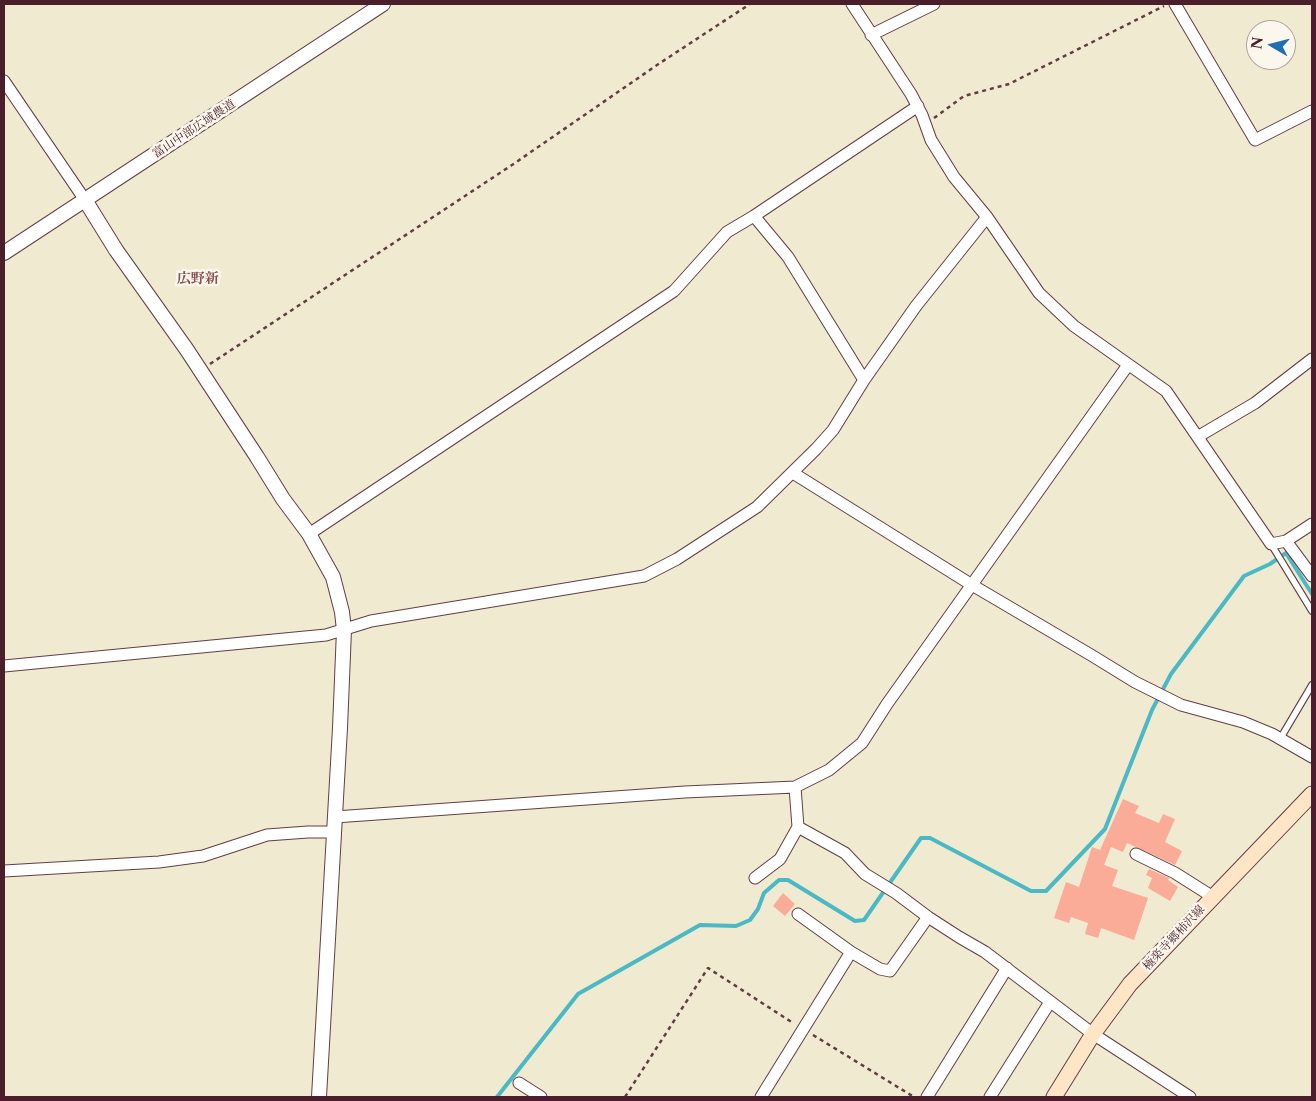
<!DOCTYPE html>
<meta charset="utf-8">
<style>
body{margin:0}
#map{position:relative;width:1316px;height:1101px;overflow:hidden;background:#f0ead1;font-family:"Libre Caslon Text",serif}
canvas{display:block}
.frame{position:absolute;inset:0;border:5px solid #4a1f2b;pointer-events:none}
.north{position:absolute;left:1246px;top:20px;width:50px;height:50px;box-sizing:border-box;background:#fbf7ec;border:1px solid #b4a19f;border-radius:50%;rotate:278deg;font-size:14px;font-weight:700;line-height:20px;text-align:center;color:#4a1f2b}
.north::after{content:'';display:block;margin:auto;width:18px;height:22px;background:#1f6fb2;clip-path:polygon(50% 0,100% 100%,50% 72%,0 100%)}
</style>
<div id="map">
<canvas width="1316" height="1101"></canvas>
<div class="frame"></div>
<div class="north">N</div>
</div>
<script>
const g = document.querySelector('canvas').getContext('2d');
g.lineJoin = 'round';
function poly(rows) {
  const path = new Path2D();
  for (const r of rows) {
    path.moveTo(r[0], r[1]);
    for (let i = 2; i < r.length; i += 2) path.lineTo(r[i], r[i + 1]);
  }
  return path;
}
function strokePath(path, color, width, dash) {
  g.strokeStyle = color;
  g.lineWidth = width;
  g.lineCap = dash ? 'butt' : 'round';
  g.setLineDash(dash || []);
  g.stroke(path);
}
function fill(path, color) {
  g.fillStyle = color;
  g.fill(path, 'evenodd');
}
function label(font, color, halo, rows, align = 'center') {
  g.font = font + ' "Libre Caslon Text","Noto Serif JP",serif';
  g.lineWidth = 5;
  g.setLineDash([]);
  g.textBaseline = 'middle';
  g.strokeStyle = halo;
  g.fillStyle = color;
  for (const [text, x, y, turn = 0] of rows) {
    g.save();
    g.translate(x, y);
    g.rotate((+turn || 0) * Math.PI / 180);
    g.textAlign = isNaN(turn) ? turn : align;
    if (halo) g.strokeText(text, 0, 0);
    g.fillText(text, 0, 0);
    g.restore();
  }
}
strokePath(poly([
 [497,1097,578,994,700,925,736,926,750,920,758,909,764,893,779,880,788,880,855,921,864,920,921,838,930,838,1031,891,1046,891,1105,829,1152,710,1171,674,1244,576,1270,564,1286,553,1312,594]
]), '#4bb9c5', 4);
fill(poly([
 [1123,799,1139,806,1135,813,1159,823,1163,814,1175,819,1165,842,1182,851,1175,865,1127,843,1123,852,1111,847,1104,865,1118,870,1112,886,1148,898,1134,940,1101,928,1098,938,1085,934,1088,923,1071,917,1069,923,1054,918,1066,882,1079,887,1092,847,1100,850],
 [1149,869,1169,878,1168,880,1178,887,1170,901,1148,888,1152,878,1146,875],
 [783,893,795,904,785,916,773,906]
]), '#fbac98');
const service = poly([
 [1271,544,1312,611],
 [1280,739,1312,685]
]);
const minor = poly([
 [852,4,911,94,922,115,931,140,954,177,987,217,1039,293,1074,326,1166,391,1271,544,1286,541,1312,576],
 [1175,4,1255,140,1312,111],
 [871,35,934,4],
 [4,81,85,200],
 [754,216,918,106],
 [1199,436,1255,403,1312,359],
 [793,473,972,585,1091,655,1135,682,1181,705,1243,722,1272,734,1312,757],
 [309,534,674,291,727,232,754,216,788,257,864,380],
 [1286,541,1312,524],
 [4,666,326,635,371,621,644,576,677,559,757,507,816,449,833,430,864,380,916,306,987,217],
 [335,817,685,792,795,787,829,770,862,743,887,704,1128,365],
 [798,827,845,853,865,874,896,893,928,917],
 [1136,854,1175,873,1213,897],
 [4,871,159,862,203,856,267,835,308,832,333,832],
 [755,878,780,859,798,827,795,787],
 [798,914,851,952],
 [519,1083,541,1097],
 [761,1097,851,952,880,969,890,971,928,917,959,937,985,952,1093,1034,1190,1097],
 [927,1097,1007,968],
 [990,1097,1050,1002]
]);
const tertiary = poly([
 [85,200,116,250,187,350,257,457,283,499,309,534,333,577,342,612,344,630,340,728,319,1097],
 [4,253,383,4]
]);
const secondary = poly([
 [1054,1097,1093,1034,1130,984,1312,794]
]);
strokePath(service, '#633d44', 8);
strokePath(minor, '#633d44', 13);
strokePath(tertiary, '#633d44', 16);
strokePath(secondary, '#633d44', 17);
strokePath(poly([
 [934,118,964,96,1009,84,1164,6],
 [210,364,512,165,660,63,750,4],
 [813,1035,914,1097],
 [625,1097,708,968,793,1023]
]), '#633d44', 2.5, [4, 4]);
strokePath(service, '#fff', 5.5);
strokePath(minor, '#fff', 11);
strokePath(tertiary, '#fff', 14);
strokePath(secondary, '#fde5c5', 15);
label('12px', '#4a1f2b', '#fbf7ec', [
 ["富山中部広域農道",194,129,-33],
 ["極楽寺郷柿沢線",1174,938,-47]
]);
label('bold 14px', '#885051', '#fbf7ec', [
 ["広野新",198,279]
]);
</script>
